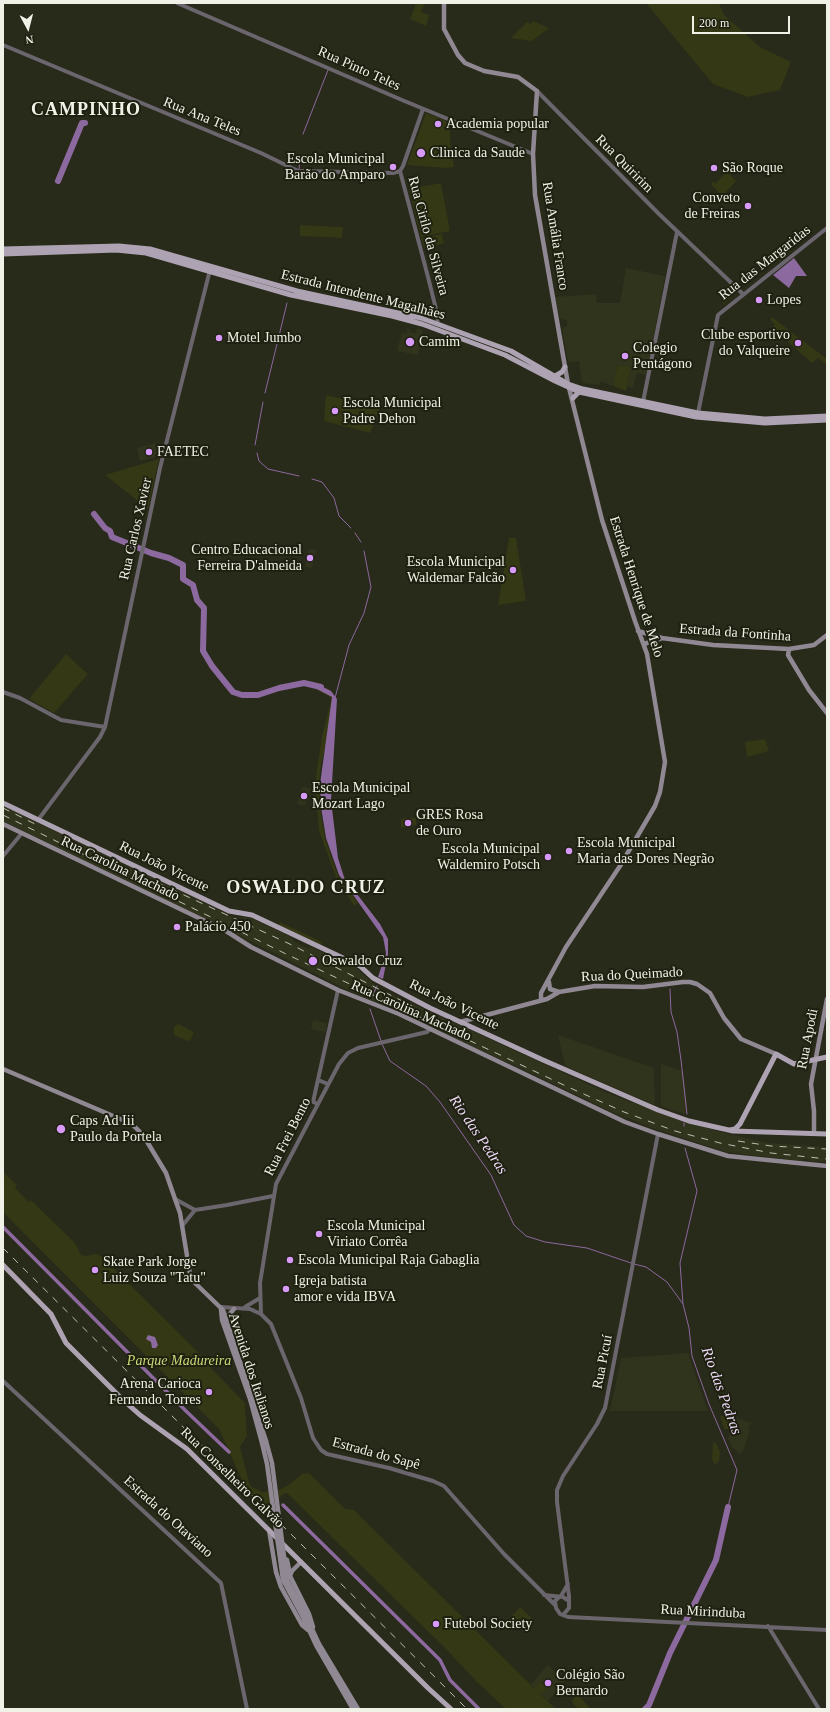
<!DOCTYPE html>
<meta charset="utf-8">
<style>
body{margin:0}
#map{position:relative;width:830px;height:1712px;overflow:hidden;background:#282a1a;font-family:Georgia,serif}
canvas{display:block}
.frame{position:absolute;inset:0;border:4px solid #f0f2e7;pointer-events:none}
.north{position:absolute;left:8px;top:8px;width:40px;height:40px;-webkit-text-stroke:3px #1e2010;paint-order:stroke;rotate:173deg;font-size:11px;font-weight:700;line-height:16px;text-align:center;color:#f0f2e7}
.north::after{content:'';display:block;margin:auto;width:14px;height:18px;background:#f0f2e7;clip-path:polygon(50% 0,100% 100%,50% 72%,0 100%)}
.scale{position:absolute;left:692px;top:16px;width:98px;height:18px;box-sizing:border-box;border:2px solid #f0f2e7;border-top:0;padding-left:5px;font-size:12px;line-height:14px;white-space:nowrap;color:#f0f2e7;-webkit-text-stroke:3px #1e2010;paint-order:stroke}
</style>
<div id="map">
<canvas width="830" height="1712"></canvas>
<div class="frame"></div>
<div class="north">N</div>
<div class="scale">200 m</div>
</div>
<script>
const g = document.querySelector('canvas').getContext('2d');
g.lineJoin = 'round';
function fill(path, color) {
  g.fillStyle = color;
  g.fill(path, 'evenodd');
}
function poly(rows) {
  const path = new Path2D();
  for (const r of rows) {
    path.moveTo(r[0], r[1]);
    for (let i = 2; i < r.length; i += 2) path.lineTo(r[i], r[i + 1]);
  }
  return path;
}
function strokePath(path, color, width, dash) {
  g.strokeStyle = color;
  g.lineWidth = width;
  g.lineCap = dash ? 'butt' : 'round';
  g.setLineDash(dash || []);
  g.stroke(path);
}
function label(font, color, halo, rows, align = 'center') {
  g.font = font + ' Georgia,serif';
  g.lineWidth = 4;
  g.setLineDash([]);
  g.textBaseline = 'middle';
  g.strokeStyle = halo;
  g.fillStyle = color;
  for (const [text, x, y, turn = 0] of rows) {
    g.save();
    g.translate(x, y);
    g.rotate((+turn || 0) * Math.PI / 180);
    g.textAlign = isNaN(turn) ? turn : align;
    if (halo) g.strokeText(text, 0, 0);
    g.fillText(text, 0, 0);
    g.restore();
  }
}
fill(poly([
 [626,268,665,276,646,375,637,373,633,388,627,386,631,367,618,365,613,386,600,381,600,385,582,383,579,361,568,362,562,329,567,326,567,320,560,319,555,297,596,294,597,303,620,303],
 [407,328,410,329,410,332,416,333,417,328,423,330,418,355,397,351,402,332,407,333],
 [156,443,160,456,140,461,137,448],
 [309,549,316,550,312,568,305,567],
 [303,786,311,789,305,806,297,804],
 [3,806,237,919,245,917,253,919,293,938,293,941,309,949,310,946,326,954,356,968,378,988,605,1092,677,1120,725,1133,768,1143,827,1147,827,1162,809,1161,809,1159,804,1159,802,1161,726,1152,653,1128,612,1112,527,1071,360,996,226,929,3,821],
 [313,1020,327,1023,326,1032,311,1029],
 [558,1035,654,1068,655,1105,567,1067,565,1065],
 [661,1064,683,1071,687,1103,685,1114,661,1106],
 [688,1353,708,1411,609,1411,611,1406,621,1358],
 [736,1418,751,1423,748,1430,750,1431,743,1451,739,1454,735,1449,732,1447,728,1438],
 [548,1665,565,1681,548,1701,531,1684]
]), '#31341d');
fill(poly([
 [416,3,425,3,421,12,429,15,426,26,410,19],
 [646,3,719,3,724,15,760,47,791,62,780,90,748,97,713,84],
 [533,21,549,28,532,41,511,38,527,22,531,24],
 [426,113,450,123,450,142,454,167,445,168,407,165],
 [727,171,736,181,722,196,711,184,714,181,715,184],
 [441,183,450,231,421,237,409,189],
 [300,225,343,227,342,238,300,236],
 [442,234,444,243,424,248,421,238],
 [729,282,738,291,724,304,723,303],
 [772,317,827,359,827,365,818,358,812,363,786,340,773,327,775,325,770,319],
 [618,365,631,367,626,391,613,386],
 [326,395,380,408,370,433,324,421],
 [159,459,148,509,105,475],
 [509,538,516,538,526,601,498,605],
 [66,654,88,674,54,713,29,699],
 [314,686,321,688,334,699,332,723,321,764,319,784,320,808,325,838,338,876,358,903,354,906,336,877,319,831,315,782,322,736,331,701,329,696,313,688],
 [765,739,769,751,747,757,745,742],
 [403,818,416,818,416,825,401,828,401,820],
 [280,922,322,942,321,945,279,925],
 [178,1024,194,1032,190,1041,185,1040,174,1035,174,1027],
 [3,1172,17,1185,15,1188,29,1202,31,1200,75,1243,81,1255,86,1256,95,1254,101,1256,201,1355,199,1360,204,1361,245,1403,247,1436,240,1447,249,1483,252,1487,262,1492,277,1491,287,1486,302,1474,309,1473,345,1509,354,1510,534,1688,540,1682,547,1688,541,1695,556,1709,506,1709,476,1681,446,1649,287,1493,283,1494,278,1499,279,1510,269,1511,245,1487,219,1429,3,1212],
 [733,1415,729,1429,724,1429,720,1416],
 [713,1442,716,1443,720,1452,719,1461,715,1465,712,1459],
 [520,1607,535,1621,526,1631,511,1617],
 [577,1694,591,1709,579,1709,574,1705,572,1701]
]), '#343814');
fill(poly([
 [794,258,807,276,796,276,789,288,773,275],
 [315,683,331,691,337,699,331,800,338,858,344,877,380,924,388,939,388,954,383,979,378,977,386,953,383,937,339,875,326,838,321,807,320,784,332,697,313,687],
 [148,1335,155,1337,158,1345,156,1348,152,1348,151,1342,146,1339]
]), '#8c699e');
strokePath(poly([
 [303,134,328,70],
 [299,169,300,161],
 [265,393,287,303],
 [255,445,263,402],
 [257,453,259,461,268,469,299,476],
 [312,479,322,482,334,498,339,516,351,528],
 [355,533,361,542],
 [335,698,349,645,364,613,371,587,364,551],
 [670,989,671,1012,677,1032,681,1060,687,1114],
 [371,998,377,986],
 [370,1009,381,1041],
 [382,1044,390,1061,426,1086,440,1102,491,1175,514,1225,526,1236,545,1242,587,1248,631,1263],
 [684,1126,684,1123],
 [634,1264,646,1267,667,1282,683,1304,689,1328,692,1356,709,1404,737,1470,728,1507],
 [683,1304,680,1263,697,1191,685,1148]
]), '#8c699e', 1);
strokePath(poly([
 [3,1227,187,1412,229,1452],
 [283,1505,440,1660,450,1680,479,1709]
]), '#8c699e', 3.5);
strokePath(poly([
 [58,181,82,123,85,123],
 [94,514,105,528,110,531,112,537,151,553,169,558,183,565,183,579,193,585,197,600,204,608,203,651,212,666,233,692,242,695,258,695,279,688,304,683,321,687],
 [645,1709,649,1705,670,1653,716,1560,728,1507]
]), '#8c699e', 6);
strokePath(poly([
 [177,3,402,100,533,154],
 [3,45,261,153,298,171,393,173,400,171],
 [537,91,659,214,743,294],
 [423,109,403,166,400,171,428,277,438,317,437,324],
 [643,402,677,232],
 [698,413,718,315,827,228],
 [3,692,20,698,61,720,105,727],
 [38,820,100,737,105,727,160,468,210,270],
 [3,856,22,833],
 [318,1080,328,1084],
 [318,1104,313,1102,338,990],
 [175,1199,195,1210,227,1205,273,1196],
 [182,1226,195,1210],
 [221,1307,250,1309,261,1314,271,1324,301,1398,313,1438,321,1450,327,1454,389,1468,433,1481,444,1486,504,1554,555,1605],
 [245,1307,260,1298],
 [261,1314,260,1283,276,1184,339,1064,348,1053,358,1048,427,1032,430,1029],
 [3,1381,221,1583,247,1709],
 [544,1595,563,1597,569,1601],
 [561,1596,568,1584],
 [559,1597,555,1601,556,1608,560,1614,568,1617,827,1630],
 [563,1615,569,1608,569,1596,557,1502,557,1490,563,1476,597,1424,605,1408,658,1134],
 [768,1626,819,1709]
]), '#6b666d', 4);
strokePath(poly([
 [444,3,444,29,458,55,465,63,484,71,518,77,537,91,533,154,535,195,568,384,602,520,635,621,647,654,665,762,660,792,655,806,620,866,566,947,541,993,541,1000],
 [638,631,662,638,713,645,789,649,814,645,827,635],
 [644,644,662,638],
 [789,649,788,655,809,690,827,713],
 [3,824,226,931,251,947,338,990,399,1014,625,1122,658,1134,728,1156,827,1166],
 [549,982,550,989,559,992],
 [460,1022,547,999,559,992,595,986,643,987,683,982,690,982,697,984,710,993,724,1018,741,1039,776,1054],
 [3,1069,132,1124,143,1135,166,1173,175,1199,180,1213,190,1274,195,1283,223,1310,266,1441],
 [814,1133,814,1111,811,1084,827,999],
 [221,1309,222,1320,250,1399,262,1443],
 [226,1318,234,1309],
 [269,1530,276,1572,281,1587,302,1625,308,1630],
 [282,1557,287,1560,290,1574],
 [301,1562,292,1571,290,1576,309,1614,313,1627],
 [307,1618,319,1644,358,1709],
 [304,1619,316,1645,353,1709]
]), '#908994', 4.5);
strokePath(poly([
 [3,249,119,246,150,249,297,291,421,318,511,351,568,384,583,389,698,413,765,419,827,416],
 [3,254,116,250,146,253,291,295,392,316,422,324,505,355,555,381,579,392,696,417,765,423,827,420],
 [555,376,562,372,565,367],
 [573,398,579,392],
 [3,803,229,911,252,915,360,966,373,978,430,1008,543,1060,658,1110,689,1121,733,1131,827,1134],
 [730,1130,735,1129,740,1124,776,1054,794,1064,827,1057],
 [3,1265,51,1314,66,1343,122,1399,140,1415,187,1449,428,1688,451,1709]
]), '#ada3b2', 5);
strokePath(poly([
 [3,808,39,826],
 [3,815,284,953,568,1087,624,1112,675,1131,720,1143,771,1153,827,1159],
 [158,883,294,946,412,1006],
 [738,1141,771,1146,827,1149],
 [3,1248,467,1709]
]), '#bdbfb3', 1, [7, 7]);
strokePath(poly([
 [266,1441,272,1463,287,1580,307,1618],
 [262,1443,267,1464,283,1580,304,1619]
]), '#908994', 4.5);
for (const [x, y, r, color] of [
 [438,124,4,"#d89af8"],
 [421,153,5,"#d89af8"],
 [393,167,4,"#d89af8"],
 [714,168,4,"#d89af8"],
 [748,206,4,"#d89af8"],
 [759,300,4,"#d89af8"],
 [219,338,4,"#d89af8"],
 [410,342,5,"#d89af8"],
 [798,343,4,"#d89af8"],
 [625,356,4,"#d89af8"],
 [335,411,4,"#d89af8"],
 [149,452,4,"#d89af8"],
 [310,558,4,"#d89af8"],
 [513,570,4,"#d89af8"],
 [304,796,4,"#d89af8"],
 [408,823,4,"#d89af8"],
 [569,851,4,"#d89af8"],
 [548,857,4,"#d89af8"],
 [177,927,4,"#d89af8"],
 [313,961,5,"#d89af8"],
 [61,1129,5,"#d89af8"],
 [319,1234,4,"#d89af8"],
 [290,1260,4,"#d89af8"],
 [95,1270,4,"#d89af8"],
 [286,1289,4,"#d89af8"],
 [209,1392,4,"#d89af8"],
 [436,1624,4,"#d89af8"],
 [548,1683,4,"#d89af8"]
]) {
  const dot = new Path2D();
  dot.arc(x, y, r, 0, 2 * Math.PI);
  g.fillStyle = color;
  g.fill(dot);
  strokePath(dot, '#1e2010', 1.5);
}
label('14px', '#f0f2e7', '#1e2010', [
 ["Rua Pinto Teles",359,69,24],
 ["Rua Ana Teles",202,117,22],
 ["Rua Quiririm",624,164,45],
 ["Rua Cirilo da Silveira",428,236,75],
 ["Rua Amália Franco",555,236,81],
 ["Rua das Margaridas",765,263,-38],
 ["Estrada Intendente Magalhães",363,295,14],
 ["Rua Carlos Xavier",136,529,-77],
 ["Estrada Henrique de Melo",636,587,72],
 ["Estrada da Fontinha",735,633,4],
 ["Rua João Vicente",164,867,26],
 ["Rua Carolina Machado",120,869,26],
 ["Rua do Queimado",632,975,-3],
 ["Rua João Vicente",454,1005,26],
 ["Rua Carolina Machado",411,1011,24],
 ["Rua Apodi",808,1039,-79],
 ["Rua Frei Bento",288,1137,-63],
 ["Rua Picuí",603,1362,-79],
 ["Avenida dos Italianos",251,1371,72],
 ["Estrada do Sapê",376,1454,15],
 ["Rua Conselheiro Galvão",232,1478,44],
 ["Estrada do Otaviano",168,1517,42],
 ["Rua Mirinduba",703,1612,3]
]);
label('14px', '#f0f2e7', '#1e2010', [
 ["Academia popular",446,124],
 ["Clinica da Saude",430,153],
 ["Escola Municipal",385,159,"right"],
 ["Barão do Amparo",385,175,"right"],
 ["São Roque",722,168],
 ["Conveto",740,198,"right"],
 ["de Freiras",740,214,"right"],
 ["Lopes",767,300],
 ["Clube esportivo",790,335,"right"],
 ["do Valqueire",790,351,"right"],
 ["Motel Jumbo",227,338],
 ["Camim",419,342],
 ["Colegio",633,348],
 ["Pentágono",633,364],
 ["Escola Municipal",343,403],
 ["Padre Dehon",343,419],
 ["FAETEC",157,452],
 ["Centro Educacional",302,550,"right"],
 ["Ferreira D'almeida",302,566,"right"],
 ["Escola Municipal",505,562,"right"],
 ["Waldemar Falcão",505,578,"right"],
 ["Escola Municipal",312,788],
 ["Mozart Lago",312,804],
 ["GRES Rosa",416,815],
 ["de Ouro",416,831],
 ["Escola Municipal",577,843],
 ["Maria das Dores Negrão",577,859],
 ["Escola Municipal",540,849,"right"],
 ["Waldemiro Potsch",540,865,"right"],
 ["Palácio 450",185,927],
 ["Oswaldo Cruz",322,961],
 ["Caps Ad Iii",70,1121],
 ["Paulo da Portela",70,1137],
 ["Escola Municipal",327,1226],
 ["Viriato Corrêa",327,1242],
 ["Escola Municipal Raja Gabaglia",298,1260],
 ["Skate Park Jorge",103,1262],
 ["Luiz Souza \"Tatu\"",103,1278],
 ["Igreja batista",294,1281],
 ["amor e vida IBVA",294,1297],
 ["Arena Carioca",201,1384,"right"],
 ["Fernando Torres",201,1400,"right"],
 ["Futebol Society",444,1624],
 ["Colégio São",556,1675],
 ["Bernardo",556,1691]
], 'left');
label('italic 14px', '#ccd879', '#1e2010', [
 ["Parque Madureira",179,1361]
]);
label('italic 15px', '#efdbfa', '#1e2010', [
 ["Rio das Pedras",478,1135,56],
 ["Rio das Pedras",721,1391,70]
]);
g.letterSpacing = '1px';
label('bold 18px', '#f0f2e7', '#1e2010', [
 ["CAMPINHO",86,110],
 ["OSWALDO CRUZ",306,888]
]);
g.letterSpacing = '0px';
</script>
